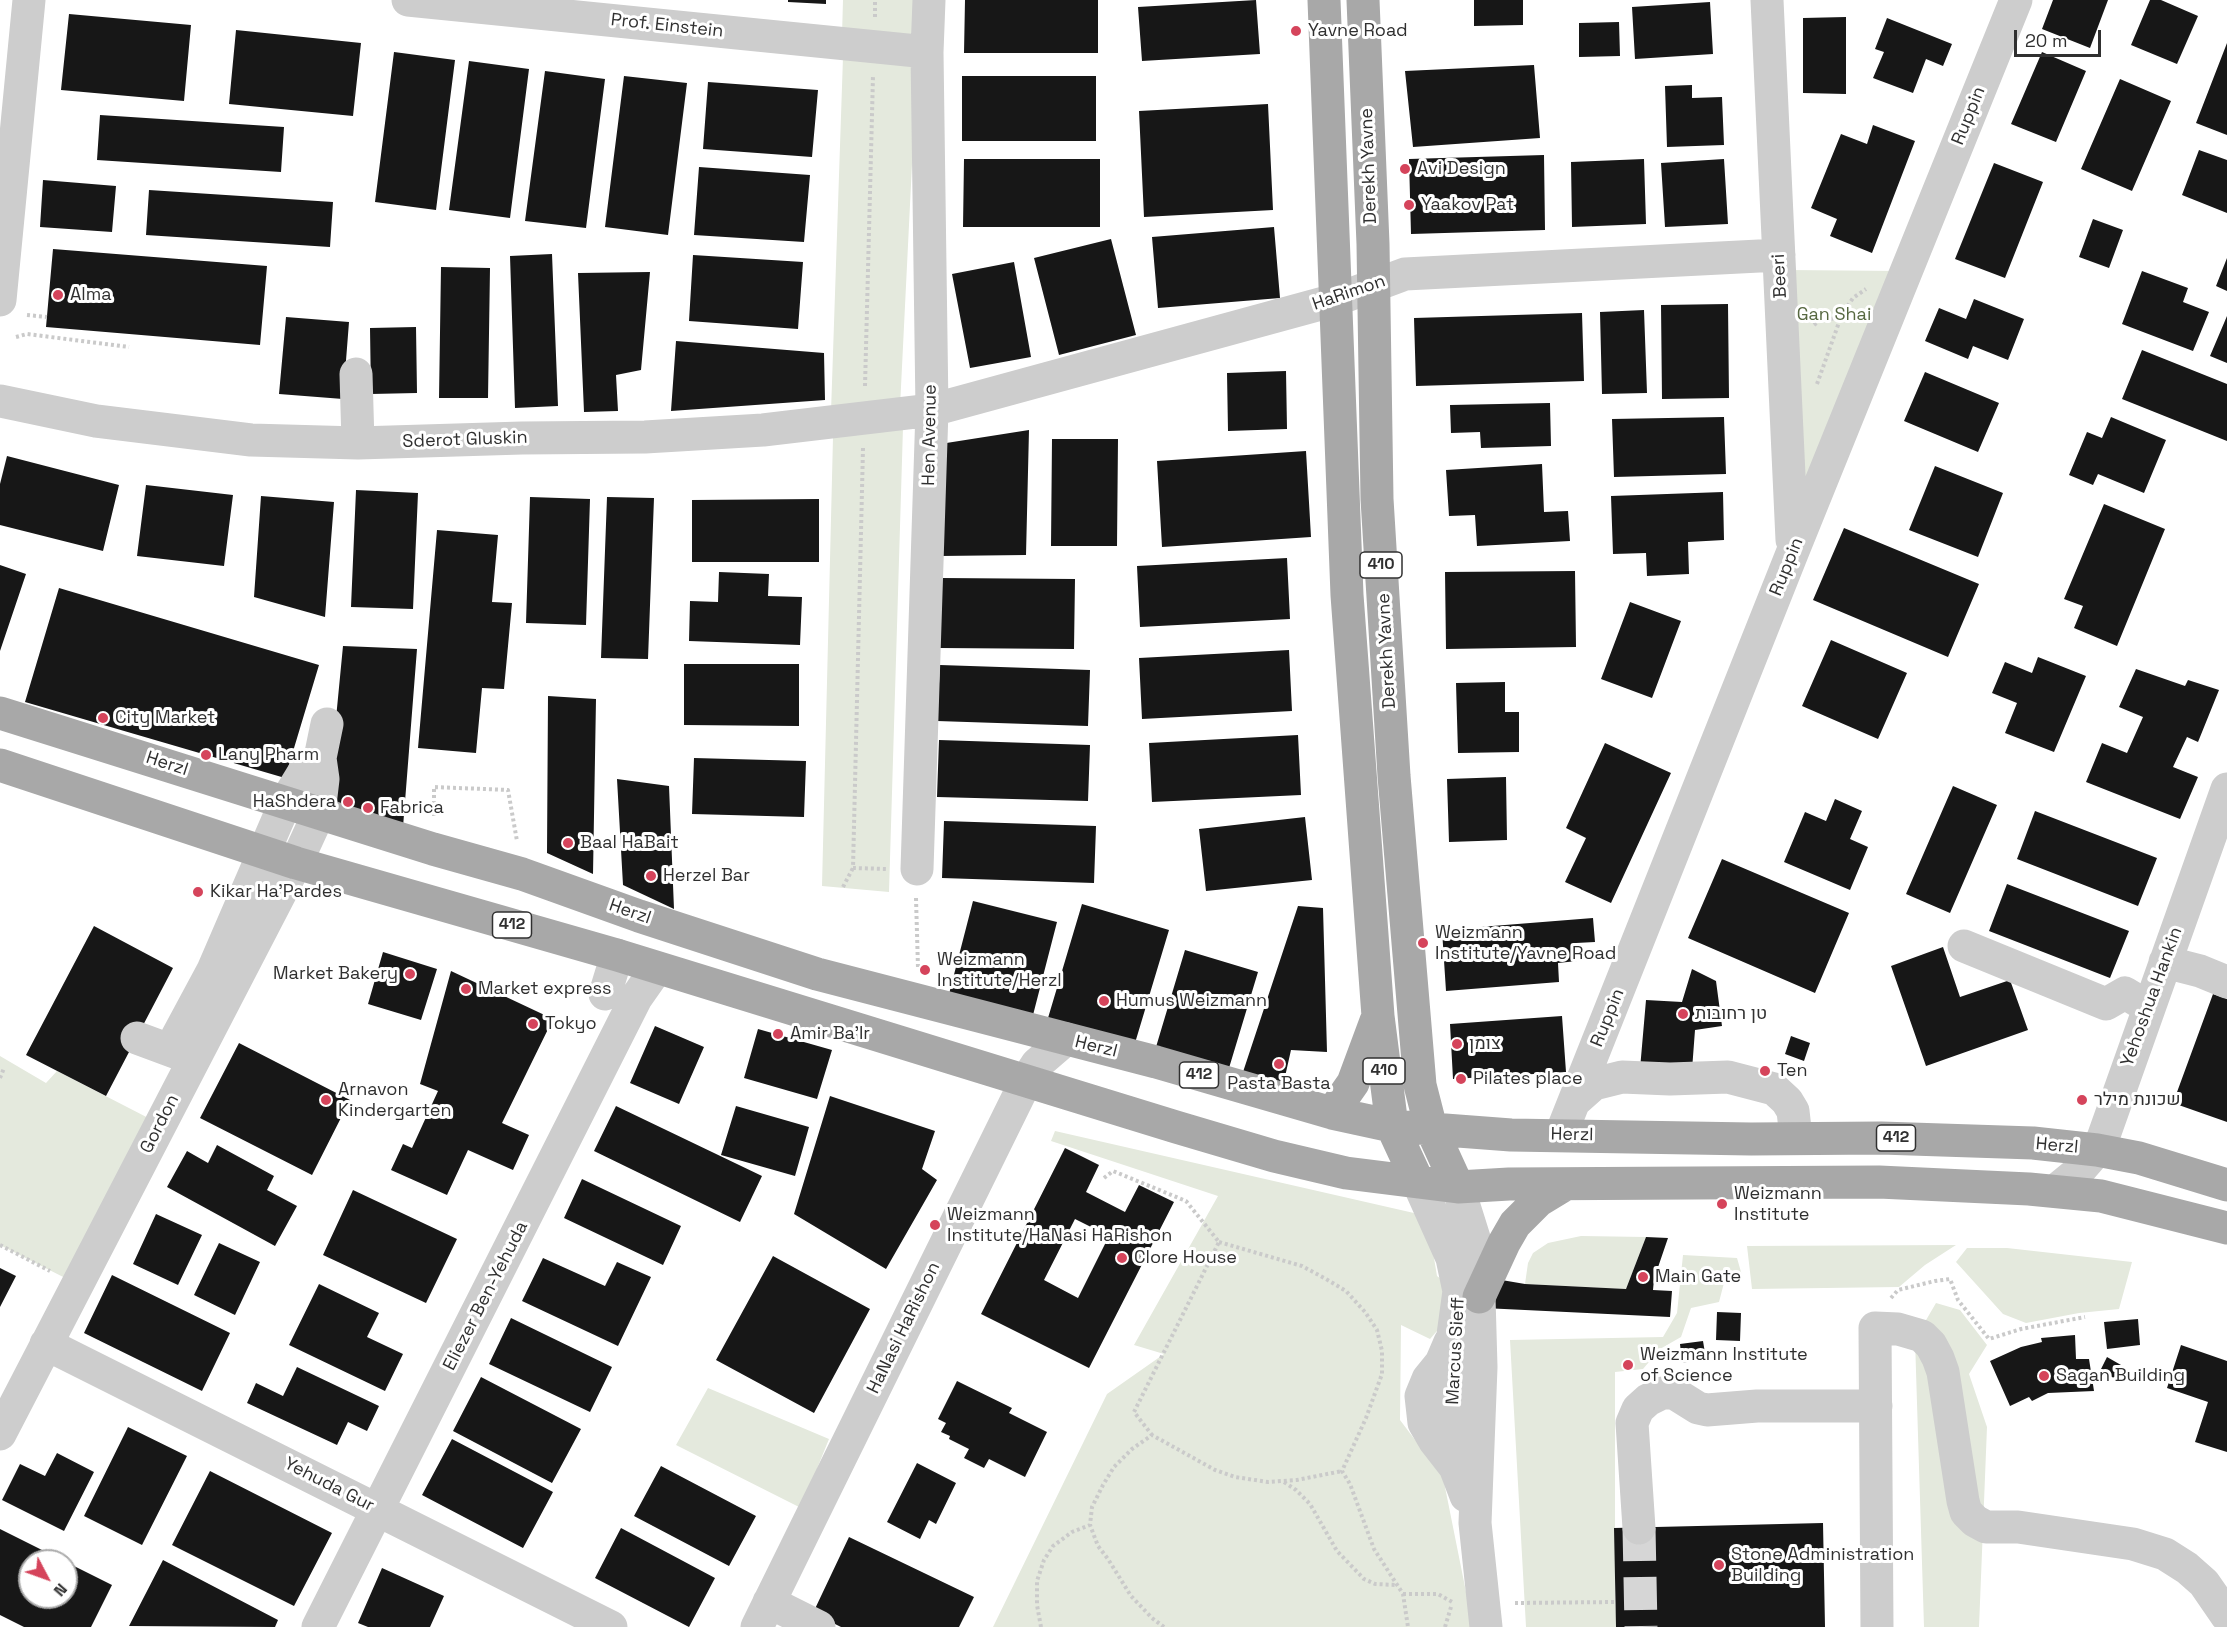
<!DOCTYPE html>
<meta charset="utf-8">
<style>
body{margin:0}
#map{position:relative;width:2227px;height:1627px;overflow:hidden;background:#fff;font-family:"Space Grotesk",sans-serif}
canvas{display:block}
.north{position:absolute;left:18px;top:1549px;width:60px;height:60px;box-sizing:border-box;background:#fff;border:2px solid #acacac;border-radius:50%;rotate:131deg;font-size:16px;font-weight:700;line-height:24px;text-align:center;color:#303030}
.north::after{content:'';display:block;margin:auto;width:21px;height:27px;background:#d5445b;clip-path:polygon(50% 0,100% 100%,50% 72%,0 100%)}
.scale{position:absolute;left:2014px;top:30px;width:87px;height:27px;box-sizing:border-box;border:3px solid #303030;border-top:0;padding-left:8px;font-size:18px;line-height:21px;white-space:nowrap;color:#303030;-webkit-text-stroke:4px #fff;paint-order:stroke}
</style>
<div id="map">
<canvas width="2227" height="1627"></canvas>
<div class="north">N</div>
<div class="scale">20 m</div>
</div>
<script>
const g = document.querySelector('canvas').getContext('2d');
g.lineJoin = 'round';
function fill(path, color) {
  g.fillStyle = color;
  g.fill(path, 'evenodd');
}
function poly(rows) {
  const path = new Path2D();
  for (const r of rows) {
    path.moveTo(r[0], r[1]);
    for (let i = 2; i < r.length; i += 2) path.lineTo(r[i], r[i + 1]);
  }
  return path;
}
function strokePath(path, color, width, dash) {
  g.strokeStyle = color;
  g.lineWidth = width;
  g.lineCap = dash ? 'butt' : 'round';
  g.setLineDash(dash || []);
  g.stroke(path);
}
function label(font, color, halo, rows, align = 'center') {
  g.font = font + ' "Space Grotesk",Heebo,sans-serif';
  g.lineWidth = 6;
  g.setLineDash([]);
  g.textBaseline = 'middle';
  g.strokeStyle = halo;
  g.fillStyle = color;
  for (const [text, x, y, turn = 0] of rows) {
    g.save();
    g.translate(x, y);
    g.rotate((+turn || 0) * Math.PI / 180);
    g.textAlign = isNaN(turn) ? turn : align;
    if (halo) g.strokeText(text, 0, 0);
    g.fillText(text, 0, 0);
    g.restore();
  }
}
fill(poly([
 [843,0,922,0,921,42,842,35],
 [843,57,917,63,900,407,831,412],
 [1787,270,1901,271,1799,519],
 [903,427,889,892,822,886,833,437],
 [0,1056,46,1083,57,1071,160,1124,79,1285,0,1245],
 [1055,1131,1427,1216,1437,1276,1452,1287,1451,1315,1430,1339,1401,1325,1400,1420,1443,1477,1473,1627,993,1627,1107,1394,1164,1354,1134,1345,1218,1196,1051,1141],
 [1581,1236,1646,1237,1626,1289,1525,1284,1528,1263,1533,1253,1548,1243],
 [1956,1245,1925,1265,1899,1287,1752,1289,1747,1246],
 [1967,1248,2007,1248,2132,1262,2119,1309,2079,1313,2026,1323,2003,1314,1956,1262],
 [1683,1255,1737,1258,1743,1279,1725,1279,1719,1302,1691,1308,1681,1337,1660,1349,1643,1369,1615,1372,1615,1602,1617,1627,1526,1627,1510,1340,1663,1337,1677,1313],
 [1936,1303,1960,1310,1987,1345,1969,1374,1987,1427,1979,1627,1924,1627,1915,1339],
 [708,1388,829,1439,801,1508,676,1445]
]), '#e4e9dd');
fill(poly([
 [788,0,826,0,826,4,788,2],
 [965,0,1098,0,1098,53,964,53],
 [1256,0,1260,54,1142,61,1138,7],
 [1474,0,1523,0,1523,25,1474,26],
 [2053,0,2108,0,2090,48,2042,29],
 [2150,0,2161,0,2198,16,2177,64,2131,45],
 [1710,2,1713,54,1635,59,1632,7],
 [69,14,191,25,184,101,61,90],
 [1846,17,1846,94,1803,93,1803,18],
 [1887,18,1952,44,1943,66,1926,59,1913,93,1873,78,1884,52,1875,49],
 [1619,22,1620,56,1579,57,1579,23],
 [236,30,361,43,353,116,229,104],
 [2227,43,2227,135,2196,123],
 [394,52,455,60,436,210,375,202],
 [2042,52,2086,71,2056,142,2011,124],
 [469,61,529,69,510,218,449,210],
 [1534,65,1540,138,1413,147,1405,71],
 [545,71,605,79,586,228,525,221],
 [624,76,687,83,668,235,605,227],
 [962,76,1096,76,1096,141,962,141],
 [2120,79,2171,101,2132,191,2081,169],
 [708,82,818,90,812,157,703,149],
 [1692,85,1692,98,1722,97,1724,145,1667,147,1665,86],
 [1268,104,1273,210,1144,217,1139,111],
 [100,115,284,127,281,172,97,160],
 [1873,125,1915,141,1872,253,1830,236,1837,219,1811,208,1841,134,1867,144],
 [2199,150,2227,160,2227,213,2182,195],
 [1544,155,1545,230,1411,234,1409,159],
 [964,159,1100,159,1100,227,963,227],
 [1644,159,1646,224,1572,227,1571,162],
 [1724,159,1728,224,1665,227,1661,163],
 [1994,163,2043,182,2005,278,1955,259],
 [699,167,810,175,804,242,694,235],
 [43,180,116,186,112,232,40,227],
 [149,190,333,202,330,247,146,235],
 [2093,219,2123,230,2109,268,2079,257],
 [1274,227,1280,298,1158,308,1152,237],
 [1111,239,1136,335,1059,355,1034,258],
 [53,249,267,266,260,345,46,327],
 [552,254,558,406,515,408,510,256],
 [693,255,803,262,798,329,689,321],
 [2227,258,2227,291,2216,286],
 [1014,262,1031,357,970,368,952,274],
 [441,267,490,268,488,398,439,398],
 [2142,271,2188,288,2183,302,2209,312,2193,351,2122,324],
 [650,272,641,370,616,375,618,411,584,412,578,273],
 [1974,299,2024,319,2008,360,1973,346,1968,359,1925,341,1939,308,1966,319],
 [1728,304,1729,398,1662,399,1661,305],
 [1644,310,1647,393,1602,394,1600,312],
 [1582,313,1584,381,1416,386,1414,318],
 [2227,316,2227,363,2210,356],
 [286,317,349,322,343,399,279,394],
 [416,327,417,393,371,394,370,328],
 [676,341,824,353,825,400,671,411],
 [2142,350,2227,384,2227,441,2122,399],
 [1286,371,1287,429,1228,431,1227,373],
 [1925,372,1999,403,1978,452,1904,421],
 [1550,403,1551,446,1481,448,1480,432,1451,433,1450,405],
 [1724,417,1726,474,1614,477,1612,419],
 [2111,417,2166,440,2144,493,2098,474,2093,485,2069,475,2087,432,2102,438],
 [1029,430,1026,555,940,556,940,444],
 [1052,439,1118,439,1117,546,1051,546],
 [1306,451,1311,537,1162,547,1157,461],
 [7,456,119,485,103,551,0,525,0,484],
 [1542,464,1544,512,1568,511,1570,541,1477,546,1475,515,1449,516,1446,470],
 [1935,466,2003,493,1978,557,1909,530],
 [146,485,233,495,224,566,137,556],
 [356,490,418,493,413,609,351,607],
 [1723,492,1724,540,1688,542,1689,574,1647,576,1646,553,1613,554,1611,496],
 [261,496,334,502,325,617,254,597],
 [530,497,590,499,586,625,526,623],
 [607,497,654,498,648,659,601,658],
 [819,499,819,562,692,562,692,500],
 [2104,504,2165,529,2117,646,2074,628,2083,606,2064,599],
 [1844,528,1979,584,1948,657,1813,600],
 [437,530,498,535,492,602,512,603,504,689,482,688,476,753,418,748],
 [1287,558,1290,619,1140,627,1137,566],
 [0,565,26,574,0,651],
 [1575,571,1576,647,1446,649,1445,572],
 [719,572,769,574,768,596,802,597,800,645,689,641,690,601,718,602],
 [941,578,1075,579,1074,649,940,648],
 [59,588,319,665,285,778,25,702],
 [1630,602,1681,621,1652,698,1601,679],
 [1831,640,1907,673,1878,739,1802,706],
 [343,646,417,649,403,827,328,801],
 [1289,650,1292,711,1142,719,1139,658],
 [2038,657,2086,676,2054,752,2005,733,2017,703,1992,693,2005,662,2032,673],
 [684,664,799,664,799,726,684,725],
 [940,665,1090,670,1088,726,937,721],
 [2136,669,2185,686,2188,680,2219,690,2198,742,2187,737,2173,767,2198,777,2180,819,2086,782,2102,743,2127,753,2143,717,2119,707],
 [1505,682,1505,712,1519,712,1519,752,1458,753,1456,683],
 [548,696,596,699,593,874,547,853],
 [1298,735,1301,795,1152,802,1149,743],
 [939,740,1090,745,1088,801,937,797],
 [1605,743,1671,773,1611,903,1565,882,1586,838,1566,828],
 [694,758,806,761,804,817,692,814],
 [1506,777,1507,840,1449,842,1447,779],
 [617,779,669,786,674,909,623,885],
 [1953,786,1997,805,1950,913,1906,894],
 [1835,799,1862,811,1850,839,1868,847,1850,890,1784,862,1805,812,1826,821],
 [2035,811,2157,858,2138,906,2017,859],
 [1305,817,1312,880,1206,891,1199,829],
 [944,821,1096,826,1094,883,942,878],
 [1722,859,1849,913,1815,993,1688,938],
 [2007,884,2129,931,2110,978,1989,931],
 [973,901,1057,922,1033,1015,949,994],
 [1082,904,1169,930,1135,1043,1048,1018],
 [1298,906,1323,908,1327,1052,1291,1050,1282,1090,1242,1075],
 [1593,918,1595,942,1576,943,1577,961,1558,963,1559,982,1446,991,1442,930],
 [94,926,173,968,106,1096,26,1055],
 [1943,947,1960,997,2010,980,2028,1030,1926,1066,1891,966],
 [1185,950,1258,972,1229,1068,1156,1047],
 [383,952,437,969,421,1020,368,1004],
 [1692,969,1716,981,1722,1026,1695,1030,1692,1070,1640,1069,1646,1000,1682,1002],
 [451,971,553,1019,502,1123,529,1135,513,1170,468,1150,447,1195,391,1170,403,1144,412,1148,438,1091,420,1084],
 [2213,994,2227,999,2227,1122,2173,1103],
 [1562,1016,1566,1072,1453,1079,1450,1024],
 [655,1026,704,1047,679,1104,630,1083],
 [758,1029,832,1050,817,1099,744,1078],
 [1791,1036,1810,1043,1804,1061,1785,1054],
 [239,1043,350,1100,312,1175,200,1118],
 [830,1096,935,1131,922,1169,937,1180,886,1269,794,1214],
 [616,1106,762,1176,740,1222,594,1151],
 [736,1106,809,1127,795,1176,721,1155],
 [217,1145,274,1176,267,1190,297,1206,275,1246,167,1187,187,1151,208,1163],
 [1065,1148,1099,1165,1086,1192,1125,1212,1139,1185,1174,1202,1089,1368,981,1314],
 [1075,1219,1109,1236,1078,1298,1044,1280],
 [582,1179,681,1226,663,1265,564,1218],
 [353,1190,457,1239,426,1303,323,1255],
 [156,1214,202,1235,178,1285,133,1264],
 [1646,1237,1668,1238,1654,1279,1653,1290,1672,1291,1670,1317,1442,1306,1478,1276,1525,1284,1626,1289],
 [219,1243,260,1262,235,1315,194,1295],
 [773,1256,870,1309,814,1413,716,1360],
 [543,1258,605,1286,617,1262,651,1277,618,1346,522,1301],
 [0,1268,16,1276,0,1307],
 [112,1275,230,1333,202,1391,84,1333],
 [319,1284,379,1313,367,1337,403,1354,385,1391,289,1345],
 [1717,1312,1741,1313,1740,1341,1716,1340],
 [511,1318,612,1367,590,1412,489,1364],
 [2138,1319,2140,1345,2107,1349,2104,1322],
 [2075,1335,2076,1359,2089,1359,2094,1391,2048,1393,2032,1401,2029,1397,2010,1406,1990,1361,2021,1347,2042,1342,2041,1338],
 [1703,1341,1706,1359,1682,1363,1680,1344],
 [2181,1345,2227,1361,2227,1452,2195,1442,2208,1402,2167,1388],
 [2107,1357,2121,1365,2114,1378,2100,1371],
 [297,1367,379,1406,367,1431,348,1422,337,1445,247,1403,256,1383,283,1396],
 [481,1377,581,1429,552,1483,453,1431],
 [957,1381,1012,1408,1009,1413,1047,1432,1025,1477,989,1459,984,1468,964,1458,969,1449,949,1439,950,1436,941,1432,946,1423,938,1419],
 [128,1427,187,1456,142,1545,84,1516],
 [452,1439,553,1492,523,1548,422,1495],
 [57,1453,94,1472,64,1531,2,1500,20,1464,45,1476],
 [917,1463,956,1483,936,1524,929,1520,920,1539,887,1522],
 [661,1466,756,1516,729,1566,634,1516],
 [210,1471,332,1533,294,1606,172,1545],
 [1823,1523,1825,1627,1616,1627,1614,1528],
 [621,1528,715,1578,689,1627,595,1578],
 [0,1529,64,1561,30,1561,30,1597,66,1597,66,1562,112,1585,91,1627,24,1627,0,1615],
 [849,1537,974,1597,959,1627,841,1627,813,1613],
 [163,1560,278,1620,275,1627,129,1626],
 [382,1568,444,1596,430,1627,368,1627,358,1623]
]), '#171717');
strokePath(poly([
 [1639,1528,1641,1627]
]), '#d6d6d6', 33, [33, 16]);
strokePath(poly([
 [875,17,875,0],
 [27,315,47,317],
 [1814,325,1819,321,1841,317],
 [16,337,27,334,129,347],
 [1817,384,1842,314,1853,298,1866,289],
 [865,386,873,76],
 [863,448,853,868,887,869],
 [434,816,434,787,508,790,517,841],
 [843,887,853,868],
 [916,898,918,968],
 [0,1078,4,1068],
 [1104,1178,1113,1171,1186,1201,1219,1242,1134,1412,1152,1435],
 [1219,1242,1302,1266,1326,1279,1346,1291,1365,1312,1377,1330,1382,1351,1382,1374,1366,1418,1342,1471,1350,1484,1374,1549,1403,1594,1408,1627],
 [0,1245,50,1271],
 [1891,1298,1898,1290,1935,1281,1950,1279,1958,1300,1989,1339,2021,1329,2085,1317],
 [1284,1482,1296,1490,1310,1504,1337,1551,1364,1579,1375,1584,1396,1585],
 [1403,1594,1438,1594,1454,1603],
 [1515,1603,1615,1602],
 [1041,1627,1037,1605,1037,1581,1044,1560,1053,1546,1072,1532,1090,1525],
 [1164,1627,1152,1618,1131,1596,1108,1559,1098,1546,1090,1525,1092,1507,1103,1485,1114,1467,1132,1449,1152,1435,1215,1470,1235,1477,1268,1482,1297,1480,1342,1471],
 [1445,1627,1451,1607]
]), '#cacaca', 4, [3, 3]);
strokePath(poly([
 [408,0,927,52],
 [1767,0,1792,540],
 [0,300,29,0],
 [356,374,358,443],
 [0,401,96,421,251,440,358,443,522,438,645,437,763,430,932,410,1335,300,1405,274,1779,255],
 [917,869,932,410,927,52,929,0],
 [1964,946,2106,1004,2125,993,2148,1007],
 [2165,962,2200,971,2227,982],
 [605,994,617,955],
 [137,1038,191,1058],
 [170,1050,213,970,286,801,305,770,320,758],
 [1576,1100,1594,1084,1622,1077,1670,1079,1728,1077,1774,1089,1787,1101,1793,1111,1796,1138],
 [1561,1134,1793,551,2016,0],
 [1418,1182,1452,1258,1459,1291,1453,1335,1451,1382,1455,1467,1466,1496],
 [1458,1187,1474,1238,1479,1297,1481,1367,1475,1523,1486,1627],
 [2055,1191,2077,1173,2097,1150,2103,1138,2227,789],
 [1450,1342,1441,1363,1428,1379,1421,1396,1424,1423,1434,1440,1455,1467],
 [46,1344,611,1627],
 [0,1434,296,863,319,813,323,779,320,758,327,724],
 [1639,1528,1632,1423,1638,1409,1648,1400,1662,1393,1674,1393,1698,1408,1707,1410,1757,1406,1876,1406],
 [769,1602,819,1627],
 [318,1627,636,998,657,968],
 [757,1627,1026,1081,1037,1064,1066,1039],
 [1877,1627,1875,1328,1898,1329,1922,1336,1931,1345,1938,1358,1943,1372,1963,1501,1966,1512,1975,1521,1986,1527,2018,1527,2133,1544,2165,1554,2187,1568,2204,1583,2226,1615]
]), '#cdcdcd', 33);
strokePath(poly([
 [1324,0,1347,595,1378,1016,1392,1126,1418,1182],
 [1363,0,1373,244,1377,499,1394,776,1420,1085,1431,1128,1458,1187],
 [0,713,433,849,522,874,639,916,817,974,1156,1062,1332,1113,1392,1126,1511,1135,1751,1139,1881,1138,2033,1143,2097,1150,2139,1158,2227,1185],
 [0,765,296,863,617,955,1176,1127,1274,1156,1346,1173,1458,1187,1509,1184,1879,1182,2029,1189,2101,1196,2227,1228],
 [1332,1113,1353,1083,1376,1021],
 [1479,1297,1504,1243,1515,1224,1538,1201,1566,1184]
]), '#a8a8a8', 33);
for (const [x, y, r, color] of [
 [1296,31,6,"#d5445b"],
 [1405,169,6,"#d5445b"],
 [1409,205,6,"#d5445b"],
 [58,295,6,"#d5445b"],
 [103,718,6,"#d5445b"],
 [206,755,6,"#d5445b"],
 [348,802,6,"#d5445b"],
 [368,808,6,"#d5445b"],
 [568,843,6,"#d5445b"],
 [651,876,6,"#d5445b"],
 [198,892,6,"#d5445b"],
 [1423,943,6,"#d5445b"],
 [925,970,6,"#d5445b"],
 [410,974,6,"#d5445b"],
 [466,989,6,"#d5445b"],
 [1104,1001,6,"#d5445b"],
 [1683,1014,6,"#d5445b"],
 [533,1024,6,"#d5445b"],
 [778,1034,6,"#d5445b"],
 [1457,1044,6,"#d5445b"],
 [1279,1064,6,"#d5445b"],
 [1765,1071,6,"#d5445b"],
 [1461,1079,6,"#d5445b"],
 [326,1100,6,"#d5445b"],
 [2082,1100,6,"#d5445b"],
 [1722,1204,6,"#d5445b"],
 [935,1225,6,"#d5445b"],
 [1122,1258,6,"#d5445b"],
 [1643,1277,6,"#d5445b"],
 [1628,1365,6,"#d5445b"],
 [2044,1376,6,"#d5445b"],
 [1719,1565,6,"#d5445b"]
]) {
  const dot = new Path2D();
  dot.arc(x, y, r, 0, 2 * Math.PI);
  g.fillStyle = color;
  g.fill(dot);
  strokePath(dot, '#fff', 2);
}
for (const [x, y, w] of [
 [1381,565,42],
 [512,925,39],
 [1384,1071,42],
 [1199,1075,39],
 [1896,1138,39]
]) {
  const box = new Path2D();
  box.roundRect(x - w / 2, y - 13, w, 26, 4.5);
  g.fillStyle = '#fff';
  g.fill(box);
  strokePath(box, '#303030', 1.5);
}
label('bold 16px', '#303030', null, [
 ["410",1381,565],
 ["412",512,925],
 ["410",1384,1071],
 ["412",1199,1075],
 ["412",1896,1138]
]);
label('18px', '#303030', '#fff', [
 ["Prof. Einstein",667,26,6],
 ["Ruppin",1969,116,-68],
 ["Derekh Yavne",1369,166,-92],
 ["Beeri",1780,276,-93],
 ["HaRimon",1349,293,-19],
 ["Hen Avenue",930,435,-89],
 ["Sderot Gluskin",465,440,-2],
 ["Ruppin",1787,567,-68],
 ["Derekh Yavne",1387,651,-93],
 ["Herzl",167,764,18],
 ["Herzl",630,912,19],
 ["Yehoshua Hankin",2152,997,-70],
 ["Ruppin",1608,1018,-68],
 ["Herzl",1096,1047,14],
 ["Gordon",160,1124,-63],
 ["Herzl",1572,1135,1],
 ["Herzl",2057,1146,5],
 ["Eliezer Ben-Yehuda",486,1296,-63],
 ["HaNasi HaRishon",904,1328,-64],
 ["Marcus Sieff",1456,1351,-87],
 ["Yehuda Gur",329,1485,27]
]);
label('18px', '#303030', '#fff', [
 ["Yavne Road",1308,31],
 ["Avi Design",1417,169],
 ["Yaakov Pat",1421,205],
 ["Alma",70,295],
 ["City Market",115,718],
 ["Lany Pharm",218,755],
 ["HaShdera",336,802,"right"],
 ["Fabrica",380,808],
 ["Baal HaBait",580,843],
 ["Herzel Bar",663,876],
 ["Kikar Ha'Pardes",210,892],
 ["Weizmann",1435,933],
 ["Institute/Yavne Road",1435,954],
 ["Weizmann",937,960],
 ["Institute/Herzl",937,981],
 ["Market Bakery",398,974,"right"],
 ["Market express",478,989],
 ["Humus Weizmann",1116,1001],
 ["טן רחובות",1695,1014],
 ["Tokyo",545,1024],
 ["Amir Ba'Ir",790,1034],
 ["צומן",1469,1044],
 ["Ten",1777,1071],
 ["Pilates place",1473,1079],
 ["Pasta Basta",1279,1084,"center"],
 ["Arnavon",338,1090],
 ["Kindergarten",338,1111],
 ["שכונת מילר",2094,1100],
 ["Weizmann",1734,1194],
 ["Institute",1734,1215],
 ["Weizmann",947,1215],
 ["Institute/HaNasi HaRishon",947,1236],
 ["Clore House",1134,1258],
 ["Main Gate",1655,1277],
 ["Weizmann Institute",1640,1355],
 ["of Science",1640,1376],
 ["Sagan Building",2056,1376],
 ["Stone Administration",1731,1555],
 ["Building",1731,1576]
], 'left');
label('18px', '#576841', '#fff', [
 ["Gan Shai",1834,315]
]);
</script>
